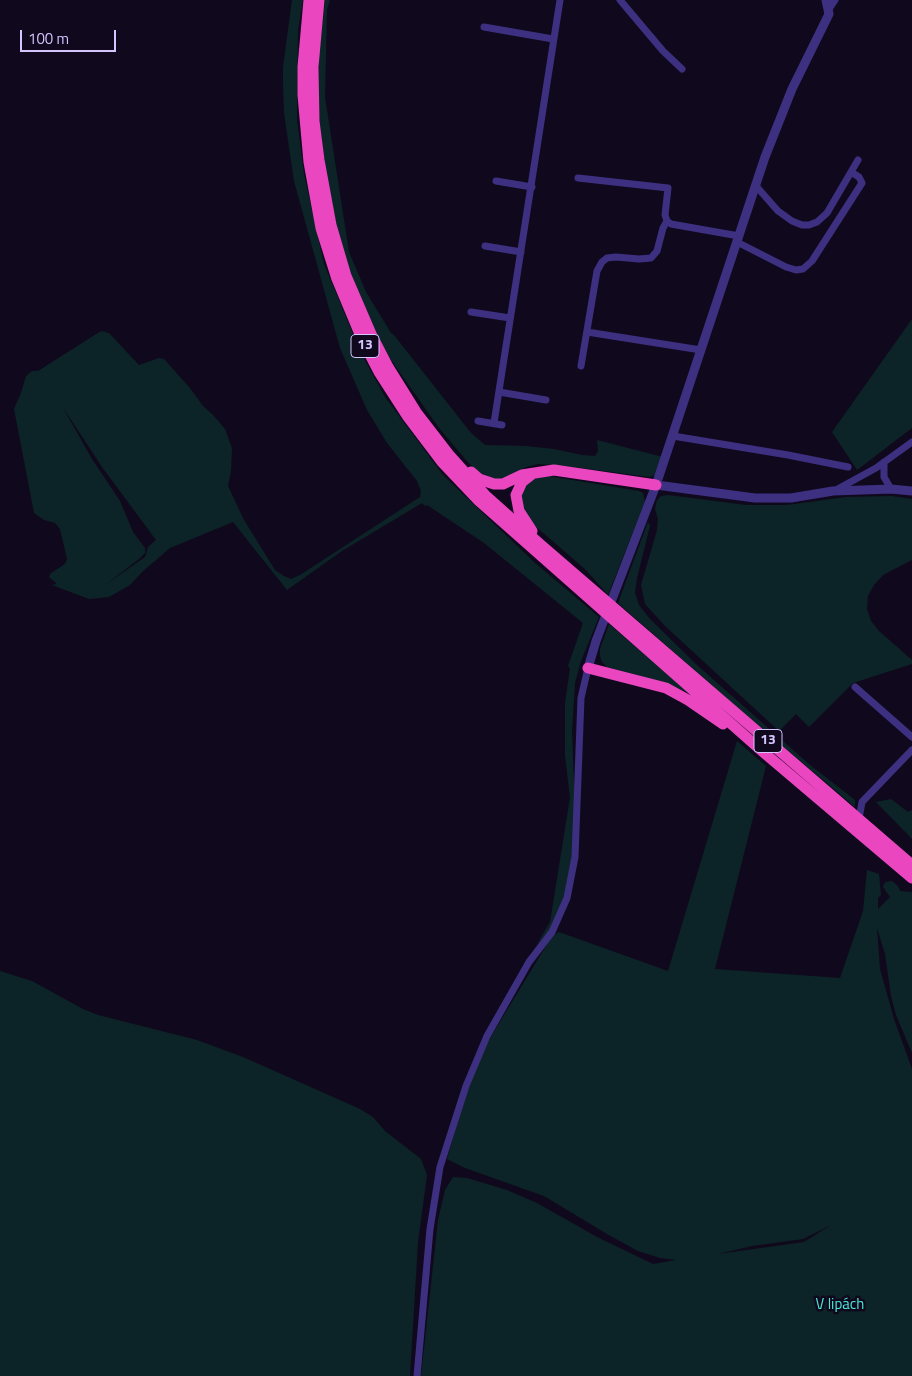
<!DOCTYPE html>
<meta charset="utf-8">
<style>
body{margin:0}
#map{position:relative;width:912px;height:1376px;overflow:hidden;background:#10091d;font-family:"Titillium Web",sans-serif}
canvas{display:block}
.scale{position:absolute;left:20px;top:30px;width:96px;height:22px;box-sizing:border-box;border:2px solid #d4c5ff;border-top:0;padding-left:6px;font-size:15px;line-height:18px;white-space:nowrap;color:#d4c5ff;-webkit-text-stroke:4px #10091d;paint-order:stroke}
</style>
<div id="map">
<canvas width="912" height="1376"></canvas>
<div class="scale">100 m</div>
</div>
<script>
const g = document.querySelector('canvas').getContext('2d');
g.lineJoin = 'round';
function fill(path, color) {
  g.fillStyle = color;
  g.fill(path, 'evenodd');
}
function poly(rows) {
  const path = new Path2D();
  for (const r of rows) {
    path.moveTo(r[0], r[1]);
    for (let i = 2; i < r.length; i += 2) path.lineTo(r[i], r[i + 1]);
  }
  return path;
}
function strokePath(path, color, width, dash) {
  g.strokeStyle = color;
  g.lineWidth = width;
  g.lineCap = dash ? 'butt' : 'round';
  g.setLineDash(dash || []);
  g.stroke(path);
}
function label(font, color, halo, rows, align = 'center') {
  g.font = font + ' "Titillium Web",sans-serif';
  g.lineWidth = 5;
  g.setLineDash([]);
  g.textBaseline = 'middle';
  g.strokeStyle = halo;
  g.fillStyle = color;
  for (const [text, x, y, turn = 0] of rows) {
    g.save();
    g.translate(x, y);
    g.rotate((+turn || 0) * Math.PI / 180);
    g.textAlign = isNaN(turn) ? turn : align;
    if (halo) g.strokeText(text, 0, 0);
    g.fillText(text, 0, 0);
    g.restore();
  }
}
fill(poly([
 [292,0,303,0,298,30,297,120,304,174,324,264,361,353,385,397,443,475,534,562,599,617,581,661,575,683,572,732,575,807,573,851,564,900,551,929,536,946,550,922,570,798,565,755,565,703,570,668,568,666,583,623,484,543,427,505,425,506,422,503,342,551,287,590,233,522,170,548,142,572,130,585,109,597,89,599,52,585,57,584,49,577,51,573,65,564,67,559,60,529,55,523,44,520,34,513,14,409,21,393,26,376,32,371,38,371,101,331,109,333,139,365,159,358,164,359,190,388,203,406,213,415,225,429,232,448,231,471,228,486,244,520,275,570,284,576,291,579,300,575,420,497,421,491,417,481,387,443,367,410,340,348,294,181,284,113,283,83,283,67],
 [62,406,102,467,156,540,148,547,145,557,105,585,139,559,145,553,145,548,133,532,120,501,92,459],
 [325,0,330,0,327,9,325,97,349,252,366,292,391,333,394,335,471,433,485,445,526,446,554,449,582,455,595,456,598,451,597,440,663,457,657,472,653,476,649,477,566,466,538,464,526,467,498,481,480,474,466,460,439,428,391,360,377,336,350,273,338,233,326,176,318,108,319,55],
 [912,319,912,428,857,470,832,432],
 [548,476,639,491,643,493,645,502,608,595,586,570,526,518,518,495,532,479],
 [668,495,746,505,787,505,846,497,892,496,912,499,912,560,883,575,874,585,868,596,867,609,871,621,879,631,912,660,912,664,853,683,809,727,796,714,779,731,665,626,645,604,641,585,657,530,658,519,655,509,657,500,661,496],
 [648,522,650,526,637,578,635,593,639,605,650,619,697,665,810,765,855,800,855,807,740,710,618,603],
 [609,624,689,693,662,682,607,667,602,662,600,656,600,649],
 [737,741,766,766,715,969,840,978,863,911,867,870,879,874,881,895,878,898,878,909,890,897,883,887,885,882,892,881,898,886,900,891,912,892,912,1053,896,1015,891,996,885,954,877,928,880,969,894,1019,912,1069,912,1376,421,1376,438,1220,445,1190,453,1177,467,1178,507,1190,537,1203,597,1237,653,1264,676,1260,660,1258,638,1251,607,1234,544,1196,465,1168,447,1159,464,1100,487,1043,552,936,559,932,668,971],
 [831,1225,804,1242,718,1254,752,1246,803,1239],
 [891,799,908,812,912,810,912,839,876,802],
 [0,971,32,981,83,1009,98,1015,197,1040,243,1057,360,1109,373,1117,385,1131,421,1159,427,1175,418,1242,410,1376,0,1376]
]), '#0c2427');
strokePath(poly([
 [620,0,663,51,682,69],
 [829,9,835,0],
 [484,27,553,39],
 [578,178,668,188,665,215,667,221,671,224,739,236],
 [496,181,532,187],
 [756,186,778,211,792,221,802,225,809,225,817,222,827,213,858,160],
 [737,242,786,267,796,270,803,269,812,261,862,183,859,177,851,172],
 [485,246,521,252],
 [471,312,510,318],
 [587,332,701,350],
 [581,366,597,271,602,262,607,258,616,257,639,259,651,258,657,251,663,228,667,221],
 [499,392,546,400],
 [478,421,502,425],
 [494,423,560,0],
 [673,436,788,455,848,467],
 [884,462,884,477,891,489],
 [834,491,876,468,912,442],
 [855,687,912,737],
 [859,819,862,802,912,750],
 [417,1376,430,1229,440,1167,466,1086,487,1036,529,962,552,932,567,898,575,857,581,698,588,668]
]), '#3e3081', 7);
strokePath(poly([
 [656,485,755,498,791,498,833,491,891,489,912,491],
 [588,668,596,641,656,485,765,157,792,89,829,14,826,0]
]), '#3e3081', 9);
strokePath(poly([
 [309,0,303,67,303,95,309,162,321,228,337,279,362,339,379,372,408,417,442,462,479,501,762,751,912,878],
 [319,0,313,67,314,121,319,160,331,225,346,276,371,334,388,367,416,412,450,456,485,495,541,545,912,865],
 [471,472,479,479,494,484,503,484,522,475,554,470,656,485],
 [531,475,522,482,516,495,519,511,532,531],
 [588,668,666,688,688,700,723,724]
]), '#ea46c0', 11);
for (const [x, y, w] of [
 [365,346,28],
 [768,741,28]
]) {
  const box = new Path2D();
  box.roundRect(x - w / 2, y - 11.5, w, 23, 4);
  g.fillStyle = '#10091d';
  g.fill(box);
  strokePath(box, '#d4c5ff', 1);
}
label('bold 14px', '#d4c5ff', null, [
 ["13",365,346],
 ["13",768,741]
]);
label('15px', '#47e9d8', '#10091d', [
 ["V lipách",840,1305]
]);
</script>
